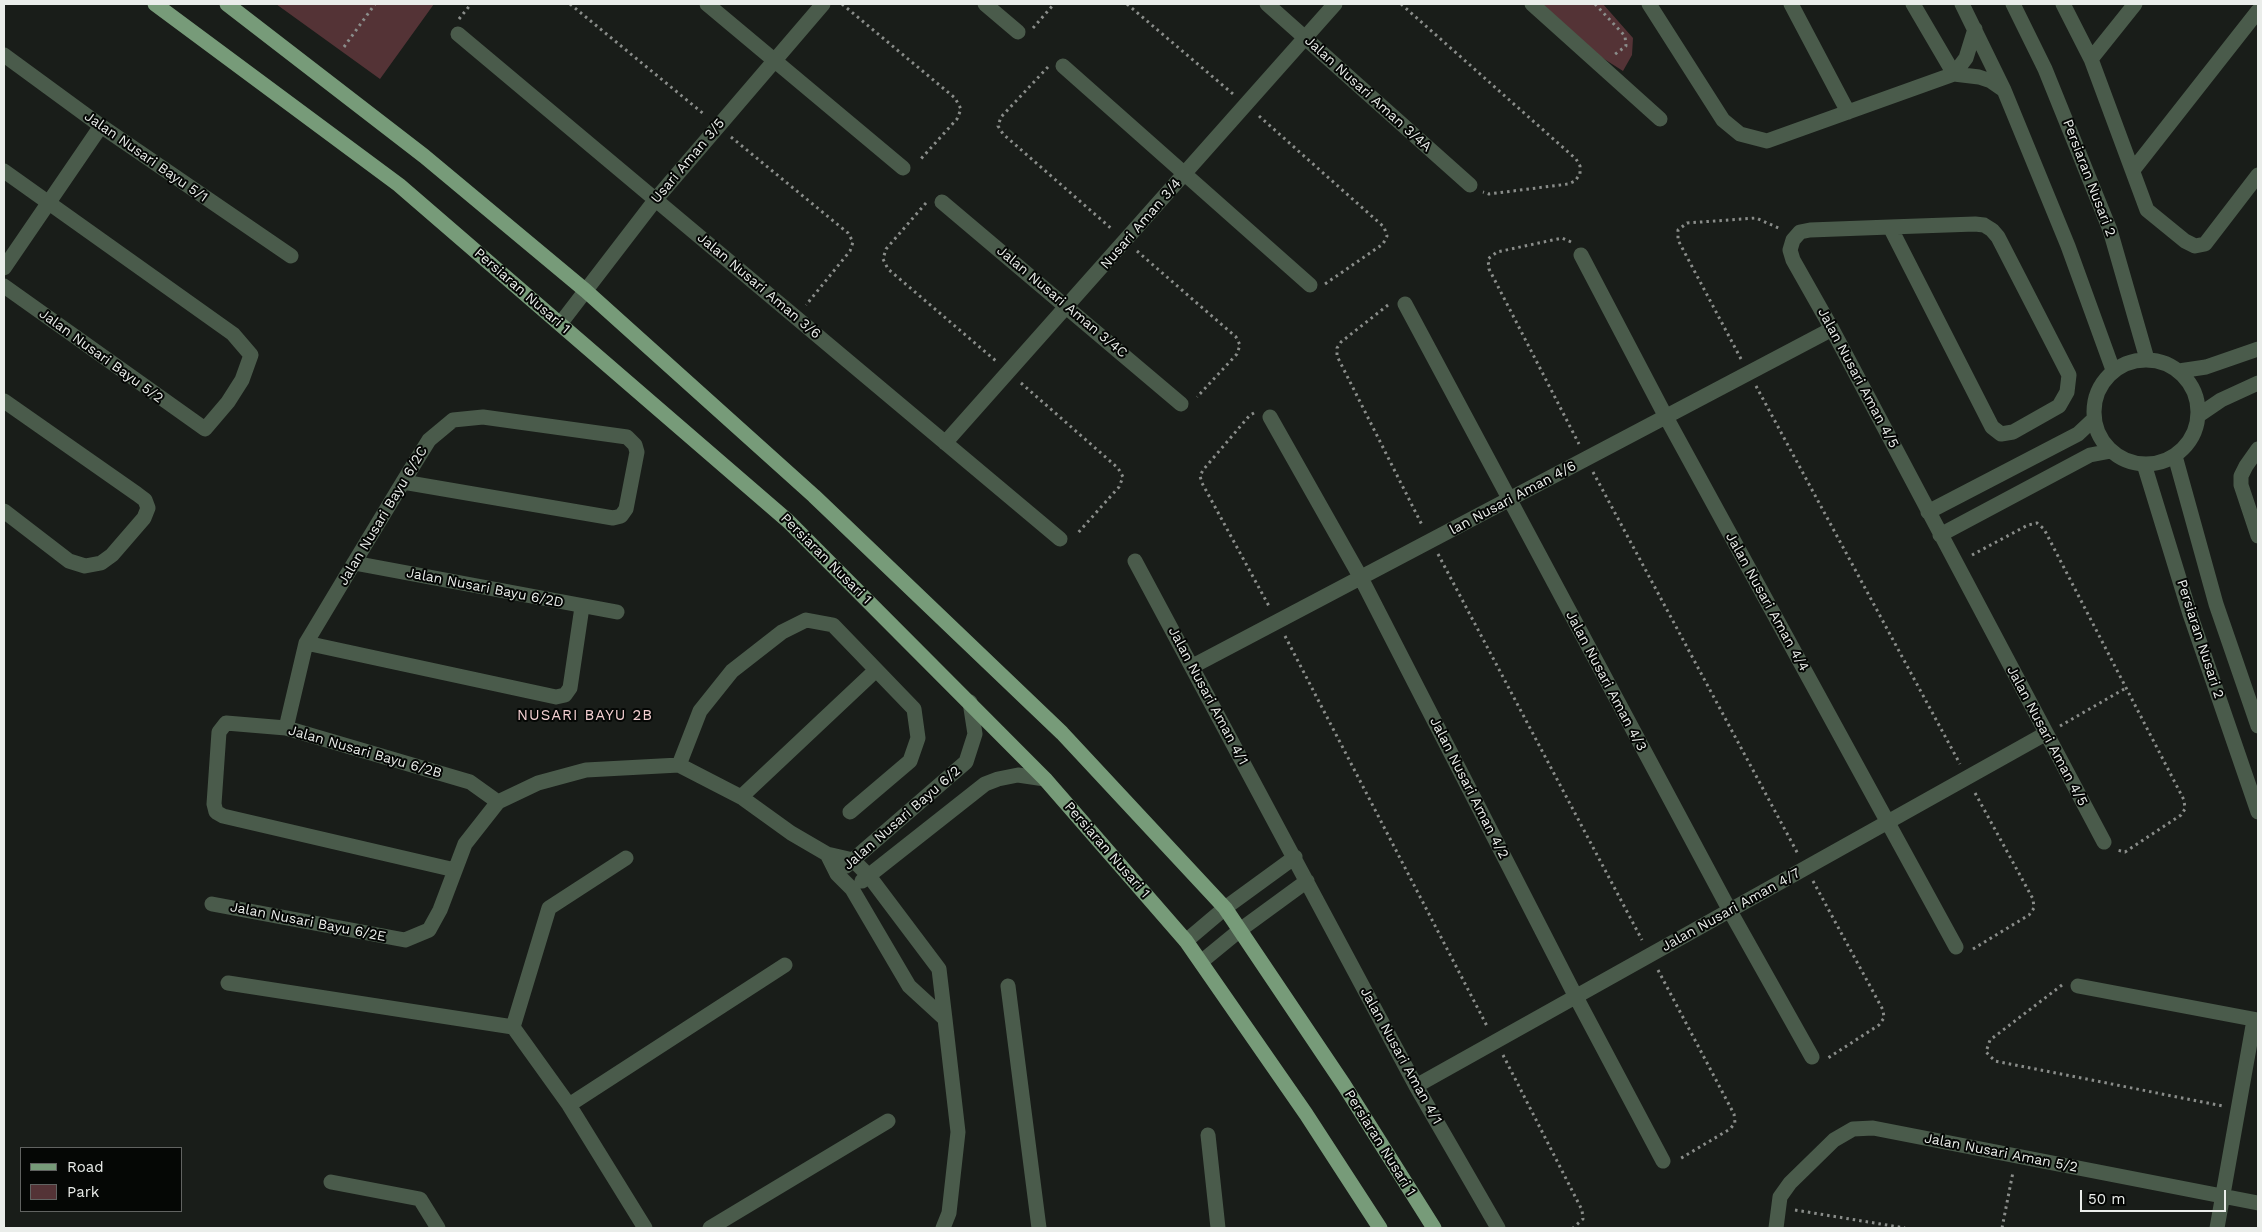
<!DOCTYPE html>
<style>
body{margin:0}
#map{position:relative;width:2262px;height:1232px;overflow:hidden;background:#191d19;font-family:"Work Sans",sans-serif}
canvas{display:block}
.frame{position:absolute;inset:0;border:5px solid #eaedea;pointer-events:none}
.legend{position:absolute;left:20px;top:1147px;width:162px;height:65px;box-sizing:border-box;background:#050705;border:1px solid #616361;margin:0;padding:6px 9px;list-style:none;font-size:15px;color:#eaedea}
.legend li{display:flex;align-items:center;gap:10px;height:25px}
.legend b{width:25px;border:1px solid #616361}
.scale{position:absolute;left:2080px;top:1190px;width:146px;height:22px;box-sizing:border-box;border:2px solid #eaedea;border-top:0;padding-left:6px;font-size:15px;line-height:18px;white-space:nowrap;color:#eaedea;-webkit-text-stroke:4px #050705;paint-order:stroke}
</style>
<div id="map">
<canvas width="2262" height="1232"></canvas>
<div class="frame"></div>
<ul class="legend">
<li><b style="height:6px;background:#779b79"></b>Road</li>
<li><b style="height:14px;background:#543336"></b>Park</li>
</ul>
<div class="scale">50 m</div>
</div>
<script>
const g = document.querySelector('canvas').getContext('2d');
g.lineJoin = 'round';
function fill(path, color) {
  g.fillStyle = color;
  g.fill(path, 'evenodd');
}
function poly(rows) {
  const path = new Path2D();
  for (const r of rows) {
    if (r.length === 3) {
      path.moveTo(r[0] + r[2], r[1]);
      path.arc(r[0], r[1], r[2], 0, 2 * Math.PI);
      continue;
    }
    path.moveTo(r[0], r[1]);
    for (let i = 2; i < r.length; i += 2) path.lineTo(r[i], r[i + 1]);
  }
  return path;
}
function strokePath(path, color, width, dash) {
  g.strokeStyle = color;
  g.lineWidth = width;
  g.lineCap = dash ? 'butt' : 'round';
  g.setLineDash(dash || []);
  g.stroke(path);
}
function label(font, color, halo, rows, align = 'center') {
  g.font = font + ' "Work Sans",sans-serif';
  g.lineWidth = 4;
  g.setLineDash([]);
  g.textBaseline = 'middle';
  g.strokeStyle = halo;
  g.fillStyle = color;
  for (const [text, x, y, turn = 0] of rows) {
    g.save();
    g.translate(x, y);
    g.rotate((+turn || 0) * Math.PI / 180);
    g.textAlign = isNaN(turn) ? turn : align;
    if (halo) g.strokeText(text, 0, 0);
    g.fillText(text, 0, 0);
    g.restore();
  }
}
fill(poly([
 [276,4,434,4,380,79],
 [1542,4,1603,4,1633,38,1632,55,1623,71,1601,57]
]), '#543336');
strokePath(poly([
 [570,4,705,115],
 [842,4,955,98,961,109,957,119,919,161],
 [1127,4,1233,94],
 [1401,4,1576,159,1580,166,1580,174,1575,181,1568,184,1489,194,1483,192],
 [1595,4,1625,36,1626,46,1614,55],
 [459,19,471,4],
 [1033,28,1054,4],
 [344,47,375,4],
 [1048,67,1001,117,998,126,1003,134,1113,230],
 [1259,116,1384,227,1387,236,1383,244,1325,284],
 [731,137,848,233,853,242,850,251,806,305],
 [926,203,886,249,883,259,888,269,996,361],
 [1571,242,1562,238,1497,252,1488,259,1489,269,1579,444],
 [1137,251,1236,337,1240,345,1237,354,1197,397],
 [1388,305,1341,342,1337,348,1337,356,1423,527],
 [1741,359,1678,240,1678,230,1687,223,1756,218,1781,229],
 [1021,383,1118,468,1123,477,1119,487,1076,535],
 [1756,386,1960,764],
 [1254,413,1250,415,1203,470,1200,476,1202,483,1270,608],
 [1593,472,1798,854],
 [1438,554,1642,940],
 [1972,555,2028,525,2037,523,2044,529,2184,800,2185,809,2181,815,2125,852,2117,850],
 [1285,636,1488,1028],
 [2060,726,2126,688],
 [1813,881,1883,1010,1884,1018,1879,1025,1828,1058],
 [1973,949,2029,915,2034,908,2033,899,1974,791],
 [1658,970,1734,1114,1735,1123,1730,1129,1678,1160],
 [2062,985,1990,1040,1986,1052,1995,1061,2223,1106],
 [1503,1055,1582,1210,1583,1219,1573,1228],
 [1795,1210,1905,1228],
 [2002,1228,2013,1172]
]), '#8a8d8a', 3, [2.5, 4]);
strokePath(poly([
 [707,4,903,168],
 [985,4,1018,32],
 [1267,4,1470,185],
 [1532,4,1660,119],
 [1649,4,1723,120,1740,134,1767,141,1954,74,1979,77,1991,81,2004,90],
 [1791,4,1848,112],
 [1913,4,1954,74],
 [1962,4,2004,90,2068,246,2113,370],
 [2013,4,2045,69,2110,230,2147,359],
 [2063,4,2091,59,2147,210,2185,241,2195,246,2205,244,2258,175],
 [458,34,1060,539],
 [4,55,101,126,291,256],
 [2091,59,2135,4],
 [1063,66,1310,285],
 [1954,74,1966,58,1975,29],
 [2133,170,2258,11],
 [4,171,233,334,251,355,242,380,228,402,205,429,4,286],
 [942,202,1181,404],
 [1890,227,1992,427,2001,434,2013,432,2059,406,2067,392,2069,375,1998,237,1992,230,1984,225,1975,224,1890,227,1810,230,1800,232,1793,240,1790,250,1793,260,1832,329,2104,842],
 [1581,255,1666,417,1956,947],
 [4,268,101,126],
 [1405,304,1730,911,1812,1057],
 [560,324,656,199,823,4],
 [2146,412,52],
 [2179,371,2206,367,2258,349],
 [4,401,137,494,145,500,148,508,144,518,112,555,101,563,85,566,69,561,4,511],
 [2199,415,2221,400,2258,383],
 [1270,417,1361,578,1576,997,1663,1161],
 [945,443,1335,4],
 [2258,449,2246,466,2241,476,2241,485,2258,536],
 [2175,456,2216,604,2258,726],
 [2144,464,2190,614,2258,812],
 [1928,512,2078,434,2094,419],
 [1940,535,2090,455,2111,451],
 [1135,561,1416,1086,1498,1228],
 [354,563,617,612],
 [306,643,556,697,565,695,570,688,582,607],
 [1193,666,1832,329],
 [286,728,306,643,354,563,403,482,429,440,453,420,483,417,627,437,635,445,637,452,626,509,621,516,613,518,403,482],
 [679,765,700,711,732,671,782,632,806,620,833,625,914,709,918,738,910,761,850,812],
 [741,797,876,670],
 [846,866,966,762,975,734,970,702],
 [455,870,223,816,216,812,214,804,219,732,226,723,286,728,470,782,498,802],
 [862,881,985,784,998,779,1018,775,1045,779],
 [212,904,405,940,429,930,440,910,465,844,498,802,538,783,586,770,679,765,741,797,791,833,827,854],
 [1186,941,1225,908,1295,857],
 [1201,962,1240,930,1307,881],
 [228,983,513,1027,569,1105,645,1228],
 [1008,986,1039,1228],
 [2078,986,2258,1020],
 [513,1027,549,908,626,858],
 [1416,1086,2045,734],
 [569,1105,785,965],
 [1208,1135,1218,1228],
 [331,1182,420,1199,438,1228],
 [710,1228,888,1121],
 [943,1228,949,1213,958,1132,945,1019,939,969,869,876,853,860,827,854,837,874,852,889,909,986,945,1019],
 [1776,1228,1780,1197,1790,1183,1834,1140,1853,1129,1873,1128,2258,1203],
 [2217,1228,2254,1020]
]), '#4a5b4b', 15);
strokePath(poly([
 [155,4,399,185,788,521,1045,779,1186,941,1306,1114,1380,1228],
 [227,4,424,156,586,291,814,496,1062,733,1225,908,1344,1085,1434,1228]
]), '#779b79', 15);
label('14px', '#eaedea', '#050705', [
 ["Jalan Nusari Aman 3/4A",1368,94,42],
 ["Jalan Nusari Bayu 5/1",146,157,35],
 ["Usari Aman 3/5",688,161,-50],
 ["Persiaran Nusari 2",2089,178,69],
 ["Nusari Aman 3/4",1141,224,-49],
 ["Jalan Nusari Aman 3/6",759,286,40],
 ["Persiaran Nusari 1",522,291,41],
 ["Jalan Nusari Aman 3/4C",1062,302,40],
 ["Jalan Nusari Bayu 5/2",101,356,36],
 ["Jalan Nusari Aman 4/5",1858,378,62],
 ["lan Nusari Aman 4/6",1513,498,-28],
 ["Jalan Nusari Bayu 6/2C",383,516,-59],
 ["Persiaran Nusari 1",826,559,45],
 ["Jalan Nusari Bayu 6/2D",485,588,11],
 ["Jalan Nusari Aman 4/4",1767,602,61],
 ["Persiaran Nusari 2",2200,639,72],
 ["Jalan Nusari Aman 4/3",1606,681,62],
 ["Jalan Nusari Aman 4/1",1208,696,62],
 ["Jalan Nusari Aman 4/5",2047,736,62],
 ["Jalan Nusari Bayu 6/2B",365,752,16],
 ["Jalan Nusari Aman 4/2",1469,788,63],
 ["Jalan Nusari Bayu 6/2",902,818,-41],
 ["Persiaran Nusari 1",1107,850,49],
 ["Jalan Nusari Aman 4/7",1731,910,-29],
 ["Jalan Nusari Bayu 6/2E",308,922,11],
 ["Jalan Nusari Aman 4/1",1401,1056,61],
 ["Persiaran Nusari 1",1380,1143,58],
 ["Jalan Nusari Aman 5/2",2001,1153,11]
]);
g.letterSpacing = '1px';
label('15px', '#f4d0d2', '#050705', [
 ["NUSARI BAYU 2B",585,716]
]);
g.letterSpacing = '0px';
</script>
